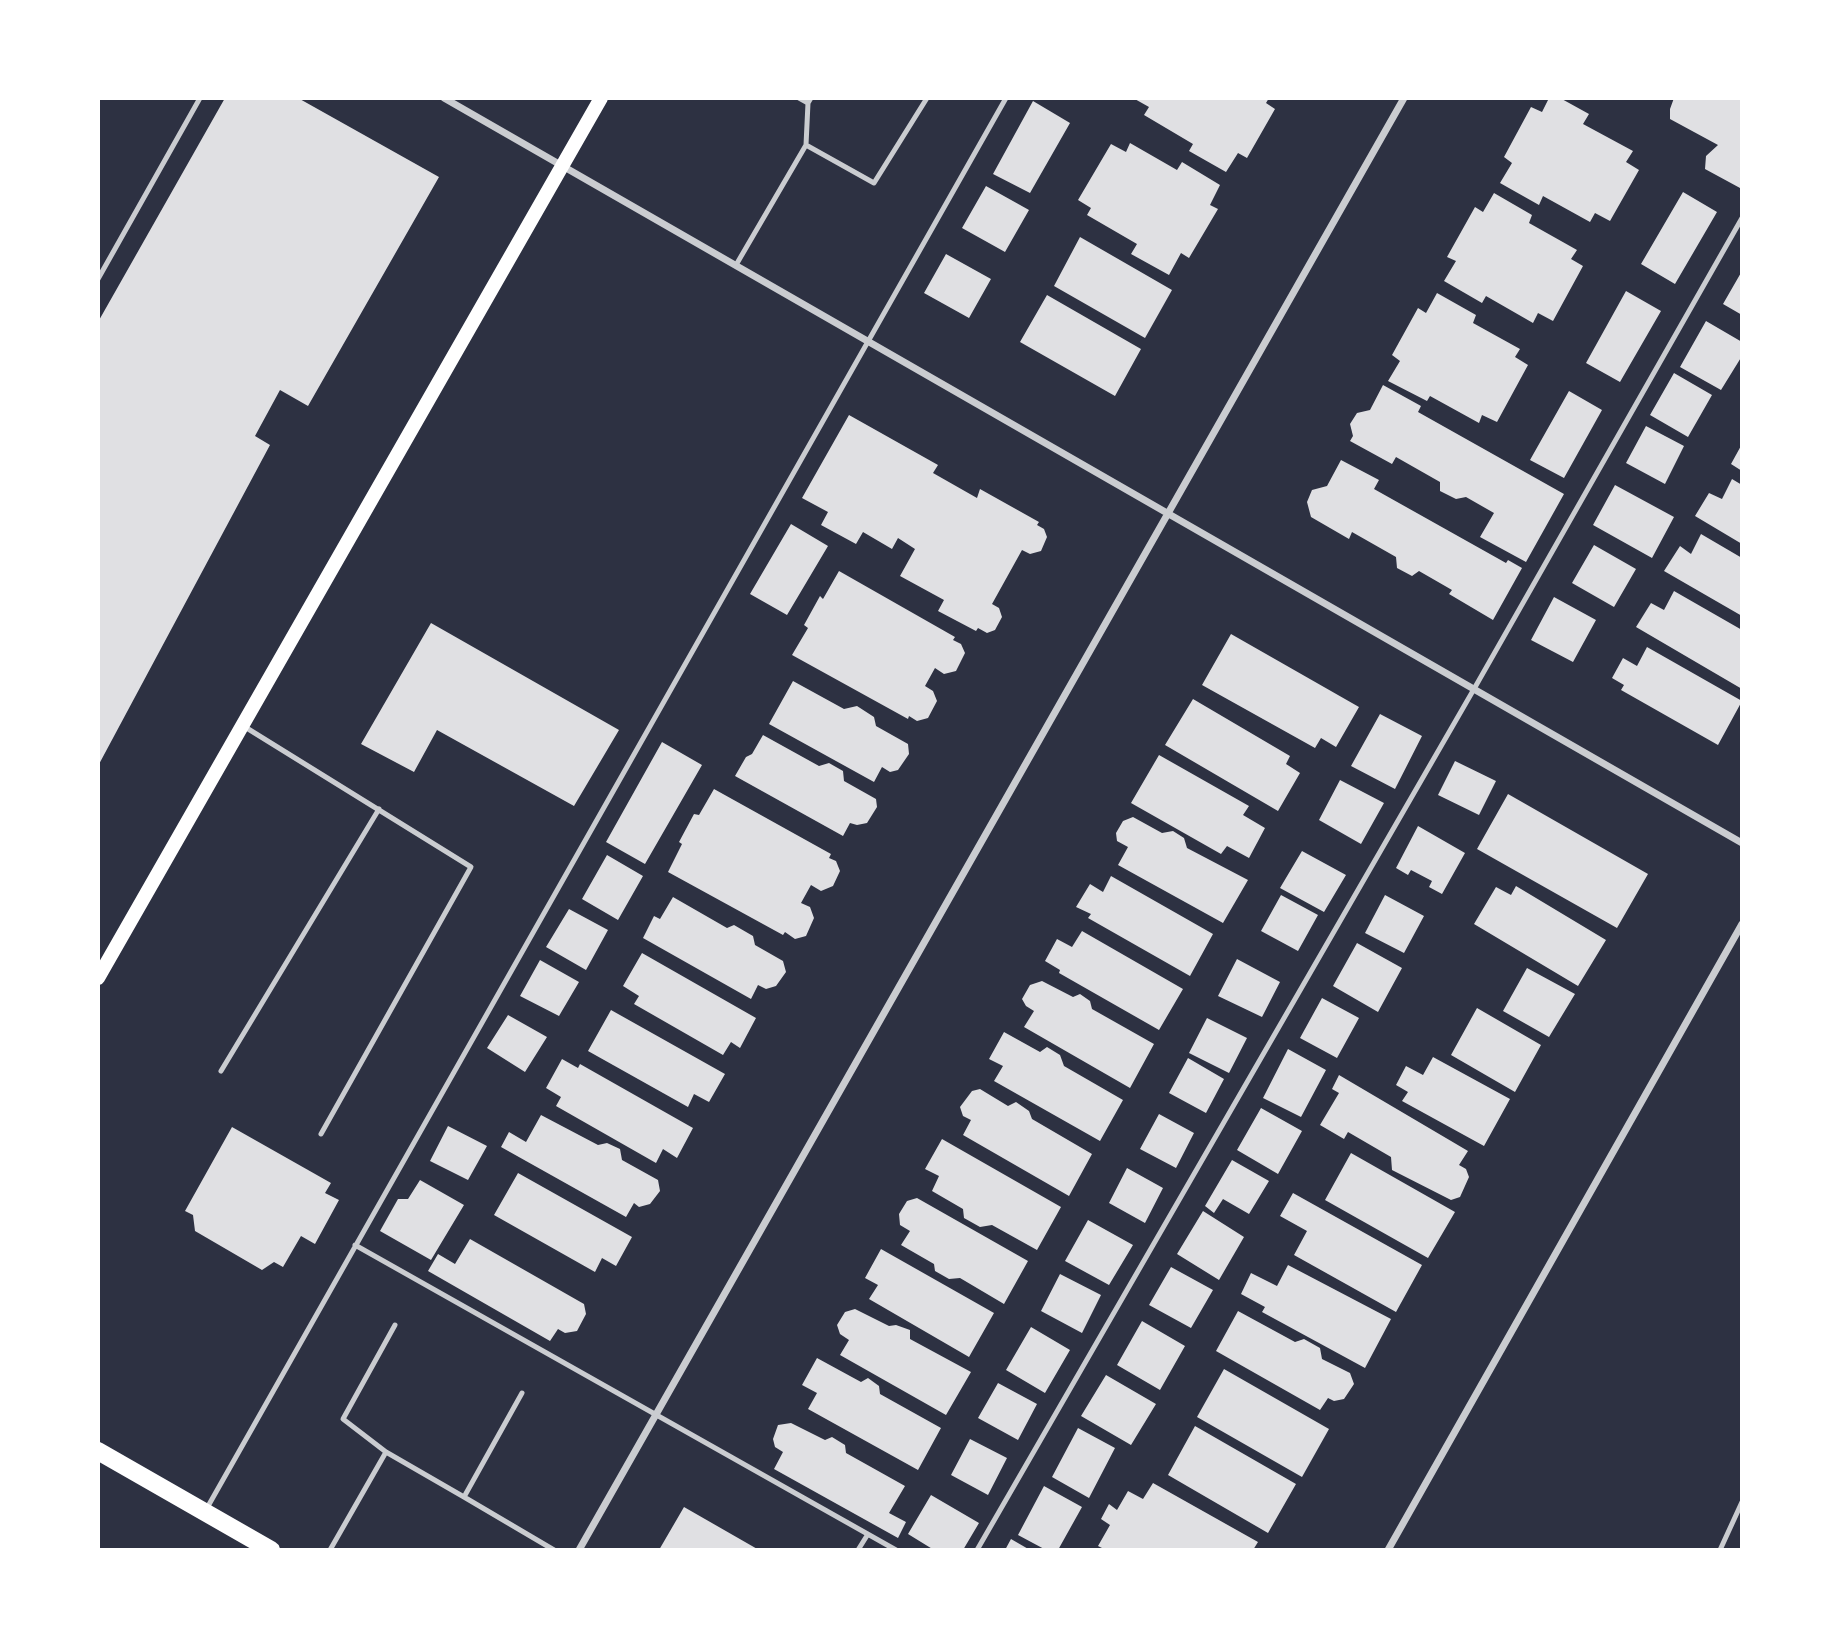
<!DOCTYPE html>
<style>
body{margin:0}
#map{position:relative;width:1840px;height:1648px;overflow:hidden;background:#2d3142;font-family:"DM Sans",sans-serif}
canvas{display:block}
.frame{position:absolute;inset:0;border:100px solid #fff;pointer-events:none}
</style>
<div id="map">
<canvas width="1840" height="1648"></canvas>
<div class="frame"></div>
</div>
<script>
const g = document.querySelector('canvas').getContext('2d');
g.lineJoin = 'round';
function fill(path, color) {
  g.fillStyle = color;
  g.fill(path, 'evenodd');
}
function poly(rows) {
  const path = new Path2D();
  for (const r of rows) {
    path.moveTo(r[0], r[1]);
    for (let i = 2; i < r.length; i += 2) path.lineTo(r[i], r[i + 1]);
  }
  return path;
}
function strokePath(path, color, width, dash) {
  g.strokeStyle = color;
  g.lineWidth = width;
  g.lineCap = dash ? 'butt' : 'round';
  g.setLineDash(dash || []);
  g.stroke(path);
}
fill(poly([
 [225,98,298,98,439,177,308,406,280,390,255,436,270,445,98,766,98,322],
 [1133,98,1269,98,1266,103,1275,109,1247,158,1238,153,1226,172,1189,151,1193,144,1144,115,1149,107],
 [1549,98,1560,98,1589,114,1583,124,1633,151,1626,162,1639,170,1610,221,1595,213,1590,222,1543,196,1539,205,1500,183,1512,163,1504,157,1531,107,1542,112],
 [1674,98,1742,98,1740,188,1705,169,1706,156,1718,145,1670,119,1670,109],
 [1033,101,1070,123,1030,193,993,174],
 [1130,143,1177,170,1182,162,1220,185,1210,205,1218,209,1189,258,1181,253,1169,275,1131,254,1137,244,1087,215,1091,208,1078,200,1111,144,1126,152],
 [986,186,1029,210,1005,252,962,228],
 [1683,192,1717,212,1675,284,1641,264],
 [1494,193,1532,215,1529,223,1577,250,1571,259,1583,266,1553,321,1538,313,1533,323,1486,296,1482,303,1444,281,1456,261,1447,257,1475,207,1483,212],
 [1080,237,1172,290,1145,338,1054,286],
 [946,254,991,279,969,318,924,293],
 [1742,271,1742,315,1723,304],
 [1626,291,1661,311,1620,382,1586,363],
 [1437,293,1476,315,1473,323,1520,349,1515,357,1528,365,1497,422,1482,415,1479,423,1430,396,1427,401,1388,381,1400,361,1392,355,1418,308,1426,313],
 [1047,295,1141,349,1115,396,1020,342],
 [1706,321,1742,342,1742,356,1721,390,1680,367],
 [1674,373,1712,395,1688,437,1650,415],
 [1383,385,1421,406,1418,412,1564,494,1526,562,1480,537,1494,513,1466,497,1456,499,1440,491,1440,482,1396,457,1392,464,1350,441,1353,436,1350,424,1357,413,1370,410],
 [1569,391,1602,410,1564,478,1530,460],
 [849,415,938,465,933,473,977,498,980,489,1039,522,1037,525,1044,529,1047,537,1041,551,1030,554,1022,550,992,604,999,608,1002,617,995,630,987,633,978,628,976,631,938,611,944,600,900,576,915,549,898,538,892,549,863,532,856,544,821,525,828,512,802,498],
 [1646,426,1684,446,1665,484,1626,463],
 [1742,444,1742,471,1731,464],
 [1341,460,1379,480,1374,489,1506,563,1508,560,1522,568,1493,620,1449,594,1452,590,1419,571,1412,576,1397,568,1396,557,1352,532,1349,539,1311,517,1307,502,1312,490,1327,486],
 [1732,479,1742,485,1742,544,1695,516,1709,493,1722,499],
 [1615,485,1674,517,1652,558,1593,525],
 [791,524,828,546,787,615,750,594],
 [1701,534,1742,558,1742,616,1664,571,1680,546,1691,554],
 [1594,545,1636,569,1614,607,1572,583],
 [839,571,955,637,953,640,961,644,965,653,956,671,944,674,935,668,925,686,933,691,937,701,928,718,917,721,909,716,908,719,792,655,808,628,804,625,820,596,823,599],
 [1674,591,1742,630,1742,689,1636,627,1651,603,1664,610],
 [1554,597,1596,620,1573,662,1531,640],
 [431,623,619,730,574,806,437,730,414,772,361,744],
 [1231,634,1359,707,1336,747,1321,738,1315,748,1202,685],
 [1647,647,1742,701,1718,745,1621,690,1624,685,1612,678,1623,658,1637,666],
 [793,681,844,709,857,706,874,717,876,726,908,744,909,754,898,770,890,772,882,767,874,782,769,724],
 [1193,699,1290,756,1286,764,1300,773,1278,811,1165,745],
 [1380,714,1422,736,1395,789,1351,766],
 [763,735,819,766,829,763,843,771,844,781,876,799,877,807,867,823,857,825,850,823,843,836,735,776,746,757,752,754],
 [662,742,702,765,645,864,606,842],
 [1159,755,1249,806,1243,815,1265,828,1249,858,1227,846,1221,854,1131,803],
 [1455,761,1496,781,1479,815,1438,795],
 [1340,780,1384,803,1361,844,1319,820],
 [714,789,831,854,829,858,836,861,840,871,833,886,821,891,811,885,801,903,810,907,814,918,806,936,795,939,785,932,783,935,668,872,682,844,679,842,694,814,699,815],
 [1508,794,1648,874,1617,928,1477,849],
 [1133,817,1162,833,1173,831,1184,838,1187,848,1248,880,1223,923,1118,865,1128,847,1117,841,1116,833,1123,821],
 [1418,826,1465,853,1442,894,1429,887,1432,881,1411,870,1408,875,1396,868],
 [1302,851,1346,875,1324,912,1280,888],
 [607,855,643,876,618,920,582,899],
 [1111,876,1213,934,1190,976,1088,918,1091,914,1076,907,1090,884,1103,892],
 [1516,886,1606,940,1578,986,1474,924,1496,887,1511,895],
 [1281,895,1318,915,1298,951,1261,931],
 [1385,895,1424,916,1404,953,1365,933],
 [673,897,727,928,734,925,753,936,755,945,783,961,786,972,776,986,766,989,758,985,751,999,643,938,654,916,660,919],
 [569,909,608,930,586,970,546,947],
 [1082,931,1183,989,1159,1030,1059,973,1060,970,1045,961,1057,939,1072,947],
 [1357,943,1402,968,1378,1012,1333,986],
 [642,953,756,1018,740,1048,731,1042,723,1055,634,1004,639,996,623,986],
 [1237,959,1280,982,1262,1017,1218,996],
 [540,960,579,982,559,1016,520,996],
 [1527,968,1575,994,1549,1037,1503,1011],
 [1042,981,1073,997,1080,994,1090,1001,1092,1009,1154,1044,1130,1088,1024,1027,1034,1011,1026,1006,1022,999,1030,985],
 [1322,998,1359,1018,1337,1058,1300,1038],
 [1477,1008,1541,1045,1515,1092,1451,1055],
 [611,1010,725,1074,709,1102,694,1094,688,1107,588,1051],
 [508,1015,547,1037,525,1072,487,1048],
 [1207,1018,1247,1038,1229,1073,1189,1053],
 [1004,1032,1040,1052,1047,1047,1060,1055,1064,1066,1123,1100,1100,1141,994,1081,1003,1066,989,1059],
 [1288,1049,1326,1070,1301,1117,1263,1098],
 [1433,1057,1510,1099,1484,1146,1402,1101,1408,1092,1396,1085,1406,1066,1423,1075],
 [1188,1058,1224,1079,1206,1113,1169,1093],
 [562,1059,578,1068,580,1064,693,1128,677,1158,663,1149,656,1163,556,1106,561,1097,546,1088],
 [1339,1075,1468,1151,1459,1165,1466,1169,1469,1177,1460,1197,1451,1200,1392,1170,1391,1157,1348,1132,1344,1139,1320,1125,1339,1093,1332,1089],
 [980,1089,1008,1106,1016,1102,1029,1111,1032,1119,1092,1154,1069,1196,963,1135,971,1120,963,1116,960,1107,972,1091],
 [1261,1108,1302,1131,1278,1174,1237,1150],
 [1159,1114,1194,1133,1176,1168,1140,1149],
 [541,1115,598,1145,607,1143,620,1149,622,1160,658,1180,660,1191,650,1204,639,1207,634,1203,626,1217,501,1147,509,1132,526,1142],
 [448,1126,487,1146,468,1180,430,1161],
 [232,1127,331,1183,325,1193,339,1200,315,1244,301,1236,283,1267,274,1262,262,1270,195,1231,193,1215,185,1211],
 [942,1139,1061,1207,1037,1250,992,1225,980,1227,964,1218,963,1209,932,1191,939,1176,925,1169],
 [1351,1153,1455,1212,1428,1258,1325,1200],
 [1232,1160,1269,1181,1249,1214,1223,1199,1214,1213,1205,1206],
 [1127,1168,1163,1188,1145,1223,1109,1203],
 [518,1173,632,1237,616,1266,602,1258,595,1272,494,1215],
 [420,1180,464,1205,431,1260,380,1231,398,1199,408,1199],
 [1293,1193,1422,1265,1396,1312,1294,1255,1307,1231,1280,1216],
 [917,1198,1028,1261,1004,1304,960,1278,949,1279,935,1271,934,1264,901,1245,910,1231,900,1225,899,1214,907,1201],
 [1203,1211,1244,1237,1219,1280,1177,1254],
 [1088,1220,1133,1245,1109,1285,1065,1261],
 [470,1239,584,1304,586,1314,577,1331,565,1333,558,1329,550,1341,428,1271,438,1254,455,1264],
 [881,1249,994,1313,969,1357,869,1299,878,1285,865,1278],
 [1288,1265,1391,1319,1365,1368,1262,1312,1265,1307,1241,1294,1251,1273,1277,1286],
 [1171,1267,1213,1290,1191,1328,1149,1305],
 [1060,1274,1101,1295,1082,1333,1041,1311],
 [855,1309,889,1326,896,1325,910,1330,910,1339,971,1372,946,1415,840,1355,849,1340,840,1334,837,1325,845,1312],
 [1238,1311,1295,1342,1304,1339,1320,1348,1322,1359,1350,1373,1354,1384,1344,1399,1334,1401,1328,1398,1320,1410,1216,1351],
 [1142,1321,1185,1346,1160,1390,1117,1365],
 [1031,1327,1070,1350,1045,1393,1006,1370],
 [817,1358,861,1382,868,1378,879,1386,880,1394,941,1428,918,1470,808,1409,817,1393,802,1385],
 [1224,1369,1329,1429,1302,1477,1197,1417],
 [1106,1375,1156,1404,1131,1445,1081,1416],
 [998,1383,1037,1404,1018,1440,978,1418],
 [791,1423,825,1440,832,1437,845,1445,846,1453,905,1486,889,1513,906,1522,898,1538,774,1469,783,1452,775,1447,773,1439,778,1425],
 [1195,1426,1296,1484,1268,1533,1168,1475],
 [1078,1428,1115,1448,1089,1498,1052,1477],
 [970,1439,1007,1458,988,1495,951,1475],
 [1153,1483,1258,1542,1253,1550,1106,1550,1098,1546,1110,1525,1101,1519,1109,1504,1117,1510,1128,1491,1143,1499],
 [1044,1486,1082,1507,1058,1550,1046,1550,1018,1535],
 [931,1495,979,1523,963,1550,934,1550,908,1534],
 [684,1507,759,1550,659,1550],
 [1011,1539,1030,1550,1005,1550]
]), '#e0e0e3');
strokePath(poly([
 [799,98,808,103,811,98],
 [806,145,808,103],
 [736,265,806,145,874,183,927,98],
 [98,279,200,98],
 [245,727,471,867,321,1134],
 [221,1071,379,809],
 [355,1245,896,1550],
 [386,1452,464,1497,522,1393],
 [464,1497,554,1550],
 [207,1508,1006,98],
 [330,1550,386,1452,343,1419,395,1325],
 [858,1550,868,1534],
 [977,1550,1474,689,1742,218],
 [1720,1550,1742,1502]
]), '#caccd0', 5);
strokePath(poly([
 [444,98,1742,843],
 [579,1550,1404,98],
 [1388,1550,1742,924]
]), '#caccd0', 7);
strokePath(poly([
 [98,978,601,98]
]), '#fff', 14);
strokePath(poly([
 [98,1451,271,1550]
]), '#fff', 18);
</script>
